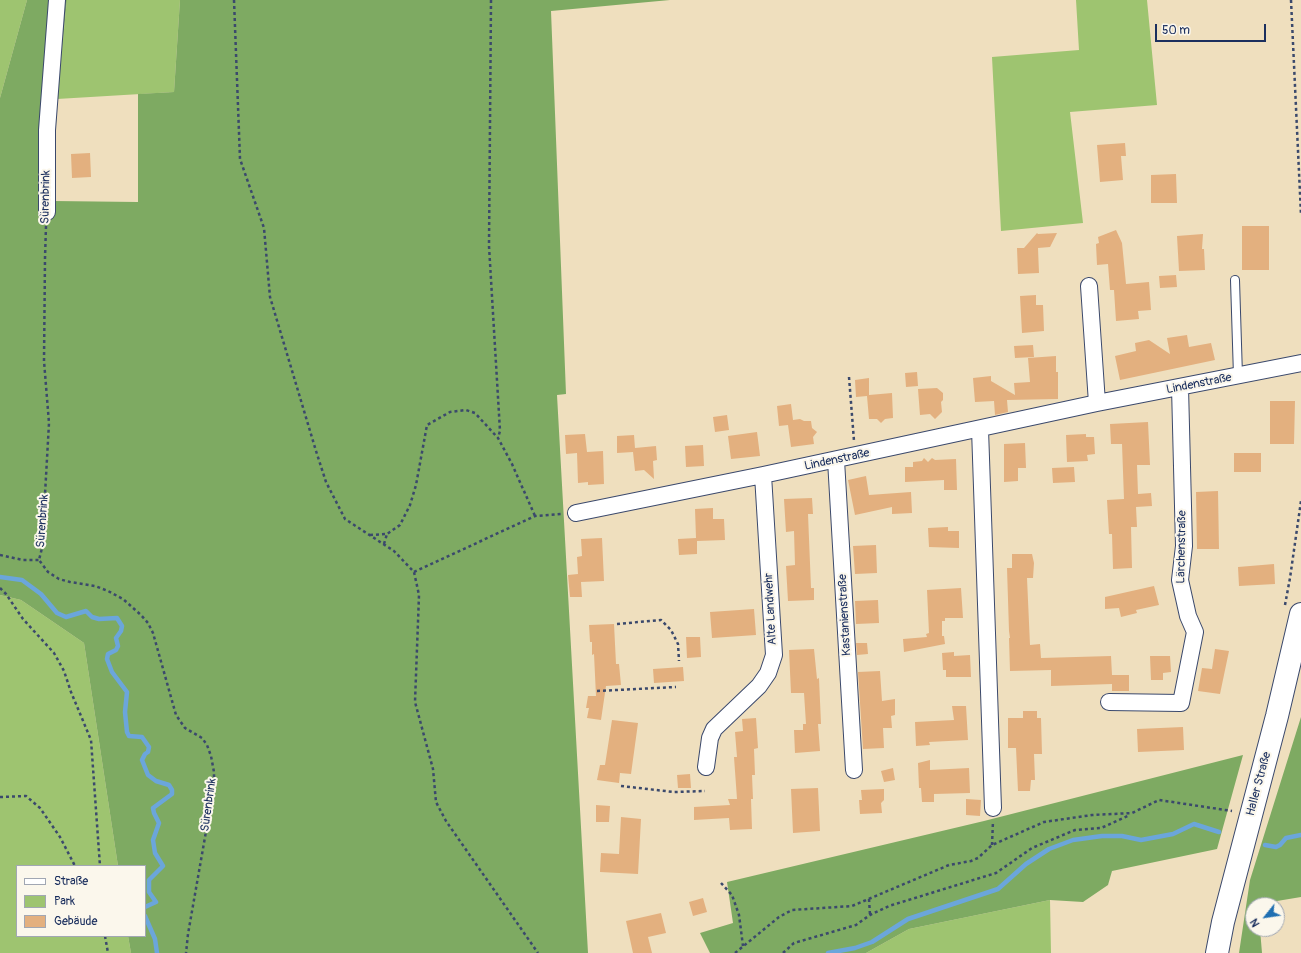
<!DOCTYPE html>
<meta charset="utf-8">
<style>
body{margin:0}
#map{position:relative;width:1301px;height:953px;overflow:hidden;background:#efdfbe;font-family:Pangolin,sans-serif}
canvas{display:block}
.legend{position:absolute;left:16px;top:865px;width:130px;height:72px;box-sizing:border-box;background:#fbf7ec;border:1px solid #a1a7b3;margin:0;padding:5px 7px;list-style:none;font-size:12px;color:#1b2f5e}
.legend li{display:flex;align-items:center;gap:8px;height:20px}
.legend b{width:20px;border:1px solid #a1a7b3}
.north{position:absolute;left:1245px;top:897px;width:40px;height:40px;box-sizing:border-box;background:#fbf7ec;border:1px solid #a1a7b3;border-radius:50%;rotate:240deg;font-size:11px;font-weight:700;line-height:16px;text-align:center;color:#1b2f5e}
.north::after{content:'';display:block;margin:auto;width:14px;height:18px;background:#1f6fb2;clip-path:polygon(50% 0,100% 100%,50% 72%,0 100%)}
.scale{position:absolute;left:1155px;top:24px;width:111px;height:18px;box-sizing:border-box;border:2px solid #1b2f5e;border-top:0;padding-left:5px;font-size:12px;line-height:14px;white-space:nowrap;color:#1b2f5e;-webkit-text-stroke:3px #fbf7ec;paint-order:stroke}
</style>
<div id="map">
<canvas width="1301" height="953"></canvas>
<ul class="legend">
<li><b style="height:5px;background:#fff"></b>Straße</li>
<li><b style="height:11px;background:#9ec470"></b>Park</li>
<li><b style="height:11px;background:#e3b07f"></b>Gebäude</li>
</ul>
<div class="north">N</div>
<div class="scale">50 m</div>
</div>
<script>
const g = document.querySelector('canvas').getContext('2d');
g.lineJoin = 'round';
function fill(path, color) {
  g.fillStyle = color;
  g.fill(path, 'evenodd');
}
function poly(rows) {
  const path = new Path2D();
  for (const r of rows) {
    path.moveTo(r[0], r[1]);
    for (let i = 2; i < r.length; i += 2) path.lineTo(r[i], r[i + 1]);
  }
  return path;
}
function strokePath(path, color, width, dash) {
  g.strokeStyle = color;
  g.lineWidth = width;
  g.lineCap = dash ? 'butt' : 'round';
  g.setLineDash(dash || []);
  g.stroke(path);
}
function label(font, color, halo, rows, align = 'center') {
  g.font = font + ' Pangolin,sans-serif';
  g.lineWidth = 4;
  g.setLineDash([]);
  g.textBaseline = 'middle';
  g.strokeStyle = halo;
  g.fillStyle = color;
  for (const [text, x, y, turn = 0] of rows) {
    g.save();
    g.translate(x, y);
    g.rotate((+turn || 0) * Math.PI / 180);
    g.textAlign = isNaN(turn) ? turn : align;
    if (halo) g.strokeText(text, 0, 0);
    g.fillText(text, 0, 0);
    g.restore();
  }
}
fill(poly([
 [0,0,27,0,0,98],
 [67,0,180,0,174,92,57,99],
 [1076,0,1147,0,1157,105,1070,112,1083,223,1001,231,992,57,1079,50],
 [0,595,21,600,84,643,118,866,17,866,17,936,128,936,131,953,0,953],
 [1050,900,1051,953,866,953,909,929]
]), '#9ec470');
fill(poly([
 [27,0,67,0,57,99,53,201,138,202,138,94,174,92,180,0,670,0,551,11,566,394,557,395,588,953,131,953,128,936,145,936,145,866,118,866,84,643,21,600,0,595,0,98],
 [1301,717,1301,897,1253,905,1253,929,1260,929,1262,953,1239,953,1250,880],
 [1243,755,1217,849,1112,871,1108,885,1083,902,1050,900,909,929,866,953,710,953,700,933,733,923,727,882,984,821]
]), '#7eaa62');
strokePath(poly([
 [0,577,22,580,41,594,57,613,66,617,86,611,92,617,99,619,117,618,122,626,121,631,116,638,118,646,116,650,108,654,107,659,112,672,127,692,125,712,127,732,129,736,142,737,149,747,148,752,145,754,142,760,148,775,156,781,169,785,172,790,172,794,153,808,154,813,159,823,153,840,155,853,163,866,149,880,149,892,156,902,145,907],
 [1265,845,1276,847,1280,845,1286,838,1301,835],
 [145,916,155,939,157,953],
 [828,953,855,948,872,942,908,919,998,889,1026,864,1049,849,1073,840,1102,836,1122,836,1141,840,1173,834,1194,824,1219,832]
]), '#6ba6db', 4.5);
fill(poly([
 [1125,143,1126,156,1121,156,1123,180,1100,182,1097,145],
 [90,153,91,177,72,178,71,154],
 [1176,174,1177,203,1151,203,1151,175],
 [1242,226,1269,226,1269,270,1242,270],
 [1116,230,1122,243,1126,284,1149,282,1151,310,1138,311,1139,319,1116,321,1114,290,1110,290,1108,264,1097,265,1096,244,1099,243,1098,237],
 [1037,233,1038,234,1057,233,1050,247,1038,248,1039,273,1018,274,1017,248,1024,248],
 [1203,234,1202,249,1204,249,1205,270,1179,271,1177,236],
 [1176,275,1177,287,1160,288,1159,276],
 [1036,295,1036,305,1043,305,1044,331,1022,333,1020,296],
 [1187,335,1189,347,1211,343,1215,360,1120,380,1115,356,1136,351,1135,343,1149,340,1170,354,1167,338],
 [1033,345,1034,357,1015,358,1014,346],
 [1056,356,1056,372,1058,372,1058,399,1007,400,1008,412,995,415,994,401,975,402,973,378,991,376,991,381,1015,395,1014,383,1030,382,1028,358],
 [917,372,918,386,906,387,905,373],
 [869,378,869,395,892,393,893,418,885,419,881,423,877,419,869,419,867,396,856,397,855,380],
 [937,388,943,393,943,400,941,402,942,412,935,419,930,414,920,415,918,389],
 [1270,401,1295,401,1294,444,1270,444],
 [791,404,793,420,800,419,804,421,811,421,812,428,817,432,813,437,814,444,791,447,788,425,779,426,777,406],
 [727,415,729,430,715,432,713,417],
 [1148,422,1150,465,1137,465,1138,494,1151,493,1152,506,1136,507,1137,527,1131,527,1132,568,1113,569,1112,534,1109,534,1107,500,1124,499,1122,444,1111,444,1110,424],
 [757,432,760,456,731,459,728,436],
 [585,434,587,452,603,451,604,484,588,485,588,482,578,483,577,453,566,454,565,435],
 [1086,434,1086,437,1094,437,1095,454,1087,455,1088,461,1067,462,1066,435],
 [634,435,635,448,656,446,657,460,653,461,654,479,644,470,635,471,633,452,617,453,617,436],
 [1025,443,1026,468,1018,468,1018,481,1004,482,1004,444],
 [703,445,704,466,686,467,685,446],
 [1234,453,1261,453,1261,472,1234,472],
 [924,458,928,462,932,458,935,460,956,459,957,490,944,490,944,480,905,482,905,467,913,467,913,462,922,461],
 [1074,467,1075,482,1053,483,1052,468],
 [866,476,869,495,911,492,912,513,892,514,892,507,855,515,848,480],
 [1218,491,1219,549,1197,549,1196,492],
 [812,498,813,514,808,514,811,588,814,588,814,600,788,601,786,566,795,565,794,531,786,532,784,499],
 [713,508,713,519,724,519,725,540,697,541,697,554,679,555,678,539,696,538,695,509],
 [948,527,948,531,959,531,959,548,929,547,928,528],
 [602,538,604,581,581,582,582,597,570,597,568,575,578,574,577,557,582,556,581,539],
 [876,545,877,573,855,574,853,546],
 [1012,554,1032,554,1034,563,1033,578,1027,578,1030,645,1040,644,1041,658,1111,656,1112,675,1129,675,1129,691,1112,691,1112,678,1112,684,1051,686,1051,670,1010,671,1009,638,1010,638,1009,631,1007,568,1012,568],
 [1274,564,1275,584,1239,586,1238,567],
 [1154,586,1159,605,1136,610,1137,613,1121,617,1119,608,1105,609,1105,597],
 [961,588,963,618,945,618,945,621,942,621,942,636,944,636,945,644,904,652,903,639,927,637,926,634,929,633,927,590],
 [878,600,879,623,856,624,855,601],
 [754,609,756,635,712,638,710,612],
 [614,624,616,664,619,664,621,685,606,686,601,720,587,718,589,708,586,708,588,696,596,696,594,654,592,655,592,642,590,642,589,625],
 [686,637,700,637,701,657,687,658],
 [856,643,867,643,868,654,857,655],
 [814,649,817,679,819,678,821,724,818,724,820,751,795,753,794,730,803,730,803,724,806,724,804,693,791,693,789,650],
 [1215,649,1229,651,1220,694,1198,691,1202,668,1212,669],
 [954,652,954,656,970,655,971,677,946,677,946,670,943,670,942,653],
 [1150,656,1170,656,1171,672,1163,673,1163,680,1151,680],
 [683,667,684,681,654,683,653,669],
 [880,671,882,701,895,699,895,715,891,716,892,728,883,728,884,748,863,749,858,672],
 [952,706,966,706,968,740,929,742,930,745,916,746,915,722,954,720],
 [1023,711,1037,711,1037,718,1041,718,1042,754,1034,754,1035,780,1031,780,1030,791,1018,791,1016,748,1008,748,1008,718,1023,718],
 [756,718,758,748,754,749,755,775,752,775,753,799,751,799,752,829,730,830,729,818,694,820,694,807,730,805,728,799,737,799,734,757,737,757,735,732,743,731,742,719],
 [612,720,638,723,631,774,620,773,619,783,597,780,600,765,605,765],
 [1183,727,1184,750,1138,752,1137,729],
 [930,760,930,770,969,768,970,793,934,794,934,802,922,802,921,788,919,788,918,763],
 [893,768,895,780,884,782,881,771],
 [690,774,691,788,678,788,677,775],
 [818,788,820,831,793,833,791,789],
 [884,789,884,800,881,803,882,813,860,814,859,800,862,800,861,790],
 [966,799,981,800,980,816,966,815],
 [596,805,610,806,609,822,596,822],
 [621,817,641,819,638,874,600,872,601,853,619,854],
 [703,898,707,912,693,916,689,902],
 [661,913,666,933,648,937,652,953,633,953,626,921]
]), '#e3b07f');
const lane = poly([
 [1235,280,1238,376]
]);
const street = poly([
 [47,212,47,130,57,0],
 [1089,286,1097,403],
 [980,429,993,808],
 [836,460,854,770],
 [576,513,763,475,1097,403,1301,363],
 [1109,702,1181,703,1195,632,1188,616,1180,580,1184,546,1180,387],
 [706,767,710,738,714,729,759,686,768,673,774,655,763,475]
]);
const secondary = poly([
 [1217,953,1223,922,1277,716,1301,614]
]);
strokePath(lane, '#3b496c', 10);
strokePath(street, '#3b496c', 18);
strokePath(secondary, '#3b496c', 24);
strokePath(poly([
 [234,0,240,159,264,228,270,297,316,451,326,482,345,519,394,551,414,572,419,595,415,702,433,769,436,802,446,821,538,953],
 [491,0,489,246,500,431,498,438],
 [1291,0,1301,215],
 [46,226,45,258,44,361,49,423,42,548,39,560,48,572,59,579,70,582,95,586,108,591,123,599,141,615,148,623,153,633,176,715,185,728,202,738,207,745,211,756,214,772,214,786,188,934,186,953],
 [849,377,854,441],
 [370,535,387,534,400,525,410,505,416,485,427,425,450,412,466,410,475,413,498,438,512,464,535,516],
 [384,544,387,534],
 [0,555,23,560,39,560],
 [414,572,535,516,561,514],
 [0,588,6,594,23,619,54,653,64,671,71,692,91,740,100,866],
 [1285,605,1290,578,1301,501],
 [617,624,661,620,671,630,678,644,679,661],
 [597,691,676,687],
 [621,786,674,792,705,791],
 [0,797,26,796,40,808,60,837,75,866],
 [992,845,993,821],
 [721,883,732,895,739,915,743,946],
 [869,899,870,915],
 [105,936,108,953],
 [735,953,779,917,792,910,852,906,949,865,971,861,978,858,992,845,1044,822,1092,815,1132,813,1159,800,1232,811],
 [783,953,794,943,856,925,870,915,889,906,996,873,1032,848,1075,830,1101,828,1130,815]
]), '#3b496c', 2.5, [3, 3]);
strokePath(lane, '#fff', 8);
strokePath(street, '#fff', 16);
strokePath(secondary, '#fff', 22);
label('12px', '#1b2f5e', '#fbf7ec', [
 ["Sürenbrink",46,197,-89],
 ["Lindenstraße",1199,384,-11],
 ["Lindenstraße",837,460,-12],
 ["Sürenbrink",43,521,-86],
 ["Lärchenstraße",1182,547,-89],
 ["Alte Landwehr",771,609,-93],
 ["Kastanienstraße",845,615,-93],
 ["Haller Straße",1259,784,-75],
 ["Sürenbrink",209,805,-82]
]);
</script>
